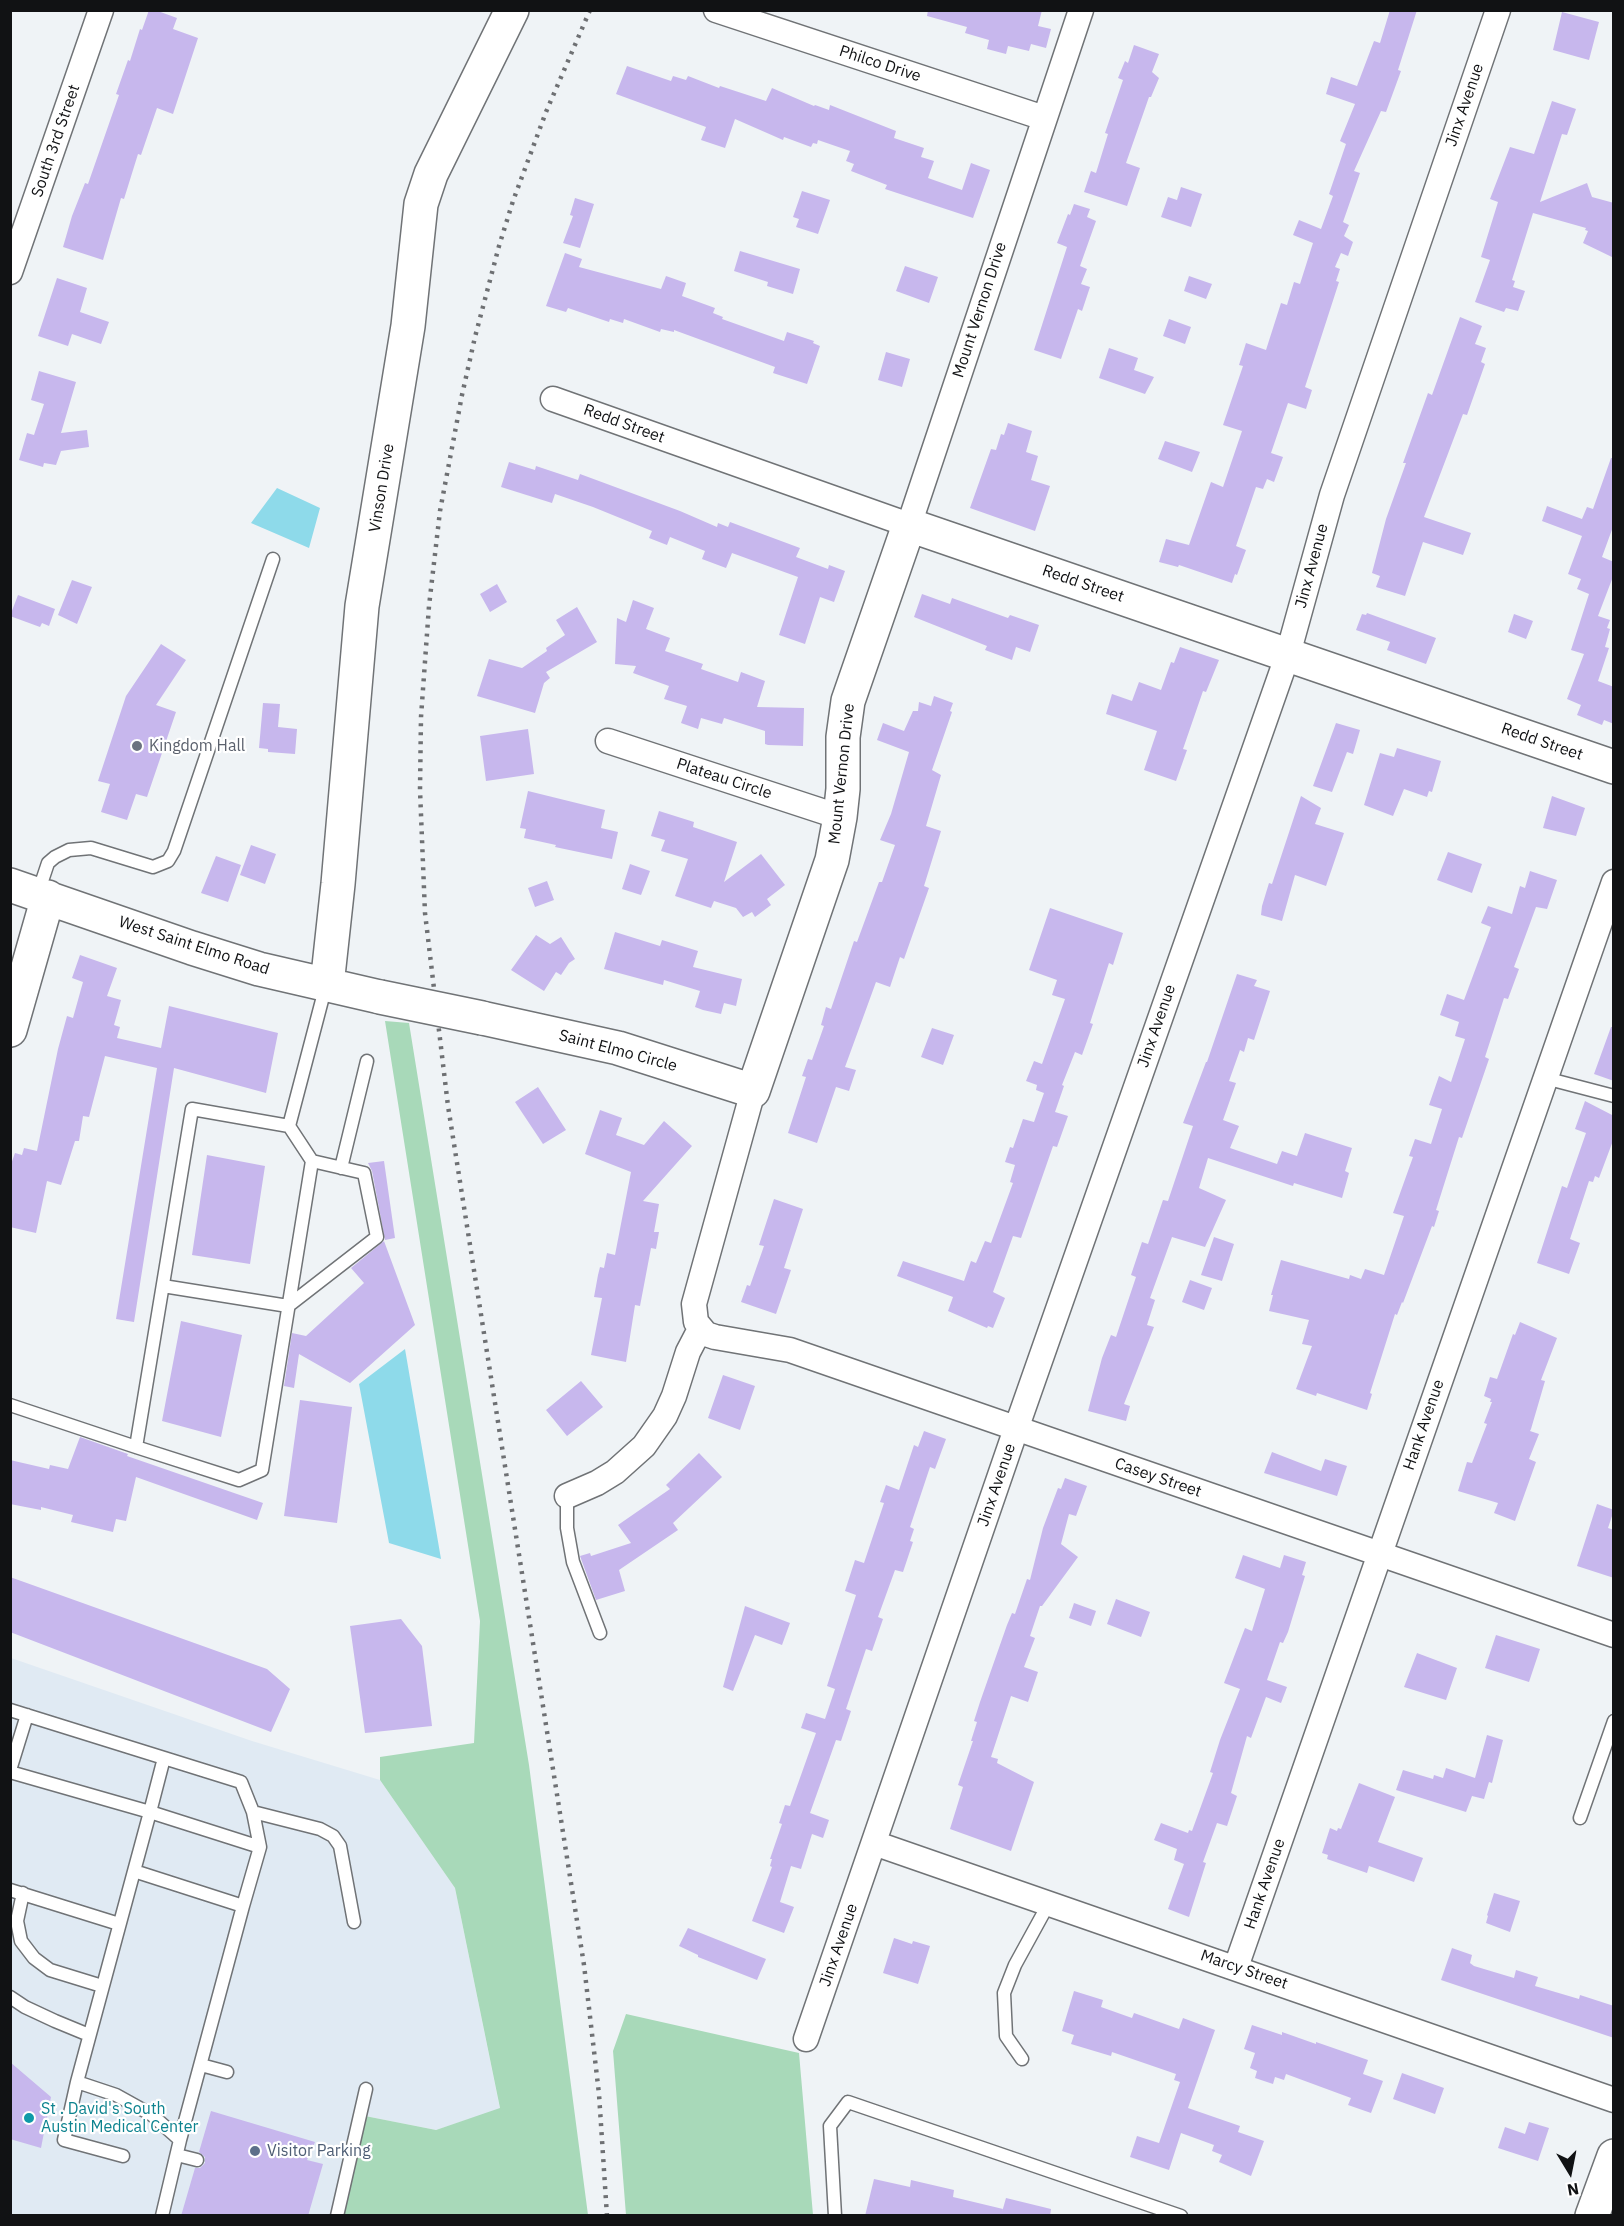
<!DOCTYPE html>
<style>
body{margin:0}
#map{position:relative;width:1624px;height:2226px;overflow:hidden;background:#eff3f6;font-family:"IBM Plex Sans",sans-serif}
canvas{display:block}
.frame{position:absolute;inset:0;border:12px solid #111214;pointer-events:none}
.north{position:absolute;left:1540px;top:2142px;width:60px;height:60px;-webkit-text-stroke:4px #fff;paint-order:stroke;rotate:170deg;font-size:16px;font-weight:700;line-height:24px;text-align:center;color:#111214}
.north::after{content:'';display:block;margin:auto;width:21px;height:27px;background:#111214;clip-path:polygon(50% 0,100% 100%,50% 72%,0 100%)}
</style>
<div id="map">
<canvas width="1624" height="2226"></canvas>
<div class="frame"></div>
<div class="north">N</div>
</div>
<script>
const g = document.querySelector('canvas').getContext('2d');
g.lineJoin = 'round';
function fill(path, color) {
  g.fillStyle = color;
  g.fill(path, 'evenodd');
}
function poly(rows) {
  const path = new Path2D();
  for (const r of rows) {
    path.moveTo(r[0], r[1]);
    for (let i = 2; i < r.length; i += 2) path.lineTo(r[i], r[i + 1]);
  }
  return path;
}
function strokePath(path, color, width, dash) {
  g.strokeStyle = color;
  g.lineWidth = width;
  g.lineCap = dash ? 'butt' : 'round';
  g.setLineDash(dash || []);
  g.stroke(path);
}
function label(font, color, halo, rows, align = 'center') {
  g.font = font + ' "IBM Plex Sans",sans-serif';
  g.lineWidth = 4.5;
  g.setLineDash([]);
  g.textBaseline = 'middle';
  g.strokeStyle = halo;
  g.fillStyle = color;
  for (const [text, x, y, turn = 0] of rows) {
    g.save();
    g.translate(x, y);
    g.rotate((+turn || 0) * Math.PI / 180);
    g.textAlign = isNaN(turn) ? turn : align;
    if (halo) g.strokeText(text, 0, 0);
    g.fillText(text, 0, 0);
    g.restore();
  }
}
fill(poly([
 [11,1658,252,1741,380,1780,455,1888,500,2109,436,2130,365,2116,339,2215,11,2216]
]), '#e0eaf3');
fill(poly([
 [385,1021,409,1023,529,1765,588,2215,339,2216,365,2116,436,2130,500,2108,455,1888,380,1780,380,1757,474,1743,480,1621],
 [626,2014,799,2053,813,2215,626,2215,613,2051]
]), '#a8d9b9');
fill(poly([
 [277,488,320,508,309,548,251,523],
 [405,1349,441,1559,389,1543,359,1384]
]), '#8edaea');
fill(poly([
 [149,10,155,10,177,18,173,29,198,38,173,114,157,108,141,155,138,154,124,199,121,198,103,260,63,247,72,216,85,183,88,184,119,95,116,94,128,60,130,61,140,29,142,30],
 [928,10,1042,10,1038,26,1051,29,1046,48,1031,44,1029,51,1008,46,1006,54,987,49,989,40,965,33,967,27,927,16],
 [1390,10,1417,10,1398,70,1401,71,1386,112,1381,111,1354,171,1360,173,1343,222,1349,225,1344,236,1353,242,1348,256,1341,253,1335,267,1340,269,1336,281,1339,282,1305,387,1312,390,1306,409,1288,403,1271,453,1283,457,1274,482,1267,479,1263,489,1256,487,1236,546,1246,550,1237,575,1235,574,1232,583,1179,565,1178,567,1159,562,1166,539,1189,545,1211,482,1223,487,1242,431,1223,425,1243,366,1239,365,1246,343,1266,350,1281,303,1287,305,1294,282,1300,284,1313,243,1293,235,1299,220,1321,229,1333,196,1329,194,1346,144,1340,141,1355,104,1326,94,1331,77,1357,86,1374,41,1380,43],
 [1562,12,1599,22,1589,60,1553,50],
 [1134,45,1159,54,1152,72,1159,78,1151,97,1149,97,1126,163,1140,168,1127,206,1084,192,1091,171,1096,173,1108,134,1105,133,1123,80,1118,78,1125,61,1128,63],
 [627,66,671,81,673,76,686,80,688,76,719,88,720,86,766,101,772,88,814,106,815,105,829,110,830,105,896,131,894,138,924,148,921,157,934,161,928,178,962,190,971,163,990,170,973,218,885,189,887,185,851,171,854,164,846,161,850,151,818,140,817,144,813,143,811,147,784,137,783,140,735,119,725,148,701,140,706,127,616,94],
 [1552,101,1576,109,1567,135,1562,134,1540,202,1587,183,1592,197,1614,203,1614,258,1583,243,1588,231,1585,230,1586,228,1533,213,1512,280,1515,281,1513,287,1525,291,1518,311,1506,308,1504,312,1475,302,1490,260,1481,257,1498,202,1490,199,1510,147,1534,154],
 [1181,187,1202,194,1191,227,1161,217,1168,197,1177,200],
 [802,191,830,200,818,234,796,227,799,219,793,217],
 [575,198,594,204,580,248,563,243,573,216,570,215],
 [1074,204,1090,209,1087,217,1096,221,1080,266,1087,269,1081,284,1090,287,1082,311,1078,309,1061,359,1034,350,1067,247,1057,243,1068,214,1070,215],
 [740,251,800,269,793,294,767,286,768,282,734,271],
 [565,253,582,259,579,267,661,289,666,276,686,283,682,296,715,308,713,313,723,317,722,319,784,341,787,332,814,341,813,343,820,346,807,384,773,373,775,367,674,330,674,332,661,329,660,332,624,319,623,323,610,319,609,322,568,308,566,312,546,306],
 [905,266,938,277,929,303,896,291],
 [1189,276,1212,284,1206,299,1184,291],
 [57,278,87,288,80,312,109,322,101,344,72,334,68,346,38,336],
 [1460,317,1482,326,1475,344,1486,348,1481,362,1485,364,1467,415,1463,414,1424,517,1471,533,1463,555,1423,542,1405,596,1376,587,1380,576,1372,573,1386,519,1406,463,1403,463,1428,393,1432,395],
 [1169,319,1191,327,1185,344,1163,336],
 [1109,348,1138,358,1134,370,1154,377,1145,394,1099,378],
 [886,352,910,359,902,387,878,380],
 [39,371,76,382,61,433,87,430,89,447,61,451,56,465,44,463,43,467,19,460,27,433,34,435,44,404,31,400],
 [1008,423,1032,431,1026,452,1038,456,1031,480,1050,486,1035,531,970,508,991,449,996,450,1001,434,1004,435],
 [1165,441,1200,452,1192,472,1158,459],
 [1611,458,1614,458,1614,524,1602,557,1614,562,1614,574,1598,616,1610,620,1607,628,1610,629,1605,647,1609,648,1598,681,1614,687,1614,724,1604,720,1602,725,1577,715,1581,705,1567,699,1584,654,1571,650,1589,594,1577,589,1581,579,1568,574,1582,536,1542,521,1547,506,1582,519,1587,507,1593,509],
 [509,462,535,470,536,466,578,480,580,474,680,511,717,527,718,523,728,527,730,522,800,548,796,557,828,569,829,565,845,571,834,602,820,597,805,644,779,635,798,577,732,553,726,568,702,559,705,551,670,537,667,545,649,538,652,531,593,507,555,494,552,503,501,487],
 [72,580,92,587,77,624,58,615],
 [497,584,507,602,490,612,480,594],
 [922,594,950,604,952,598,1008,618,1010,615,1039,625,1030,652,1016,647,1012,660,985,650,987,646,914,617],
 [18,595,55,609,49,626,42,623,40,627,10,616],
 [633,600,654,608,646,629,670,638,665,651,703,664,701,669,738,682,741,672,765,681,757,707,804,708,803,746,768,745,765,744,765,731,724,718,722,724,701,718,698,729,681,723,687,706,664,699,669,686,633,673,636,666,615,664,617,618,626,622],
 [577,607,597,642,546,672,550,678,544,683,535,713,477,696,489,659,522,668,547,651,546,648,565,635,556,620],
 [1367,613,1436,638,1426,664,1387,650,1390,642,1356,630,1362,614,1366,615],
 [1514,614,1533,621,1526,639,1508,632],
 [161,644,186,660,156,705,176,712,147,797,136,794,127,820,101,812,110,784,98,781,126,696],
 [1180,647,1219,660,1206,692,1203,691,1183,749,1187,750,1176,781,1144,770,1157,731,1106,714,1112,694,1132,701,1139,682,1161,690,1171,662,1174,663],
 [934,696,953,703,950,711,952,712,932,770,941,775,926,826,941,831,924,886,929,888,904,959,900,957,890,987,876,982,845,1067,856,1070,849,1091,836,1087,817,1143,788,1133,806,1077,802,1076,808,1059,812,1060,824,1026,821,1025,826,1007,831,1009,854,941,857,942,879,882,882,882,895,845,880,840,891,814,909,752,877,740,883,723,904,731,913,711,918,711,919,702,931,706],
 [263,703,280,704,278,727,297,729,295,754,268,752,268,749,259,748],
 [1336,723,1360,730,1353,754,1347,752,1332,792,1313,786],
 [528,729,534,774,486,781,480,736],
 [1397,748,1441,761,1432,792,1429,791,1427,797,1404,789,1393,816,1364,805,1380,753,1394,757],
 [528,791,605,810,601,828,618,832,612,859,555,847,556,845,524,838,526,829,520,828],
 [1301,796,1321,808,1315,824,1344,833,1326,886,1295,875,1282,921,1261,915,1262,906,1269,883,1272,884],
 [1552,796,1585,808,1576,836,1543,828],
 [659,811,694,822,693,827,737,842,724,882,761,854,785,885,767,899,771,905,755,917,752,912,743,917,736,908,714,901,711,908,675,896,688,859,661,851,665,840,651,836],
 [251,845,276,854,265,884,240,875],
 [1448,852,1482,864,1472,893,1437,880],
 [216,856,241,865,228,902,201,893],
 [630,864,650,871,641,895,622,889],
 [1530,871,1557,880,1547,909,1536,907,1514,967,1519,969,1508,999,1504,998,1485,1057,1489,1059,1462,1138,1459,1137,1436,1210,1439,1211,1434,1227,1432,1226,1403,1303,1402,1302,1397,1315,1395,1314,1370,1393,1372,1394,1367,1410,1317,1393,1316,1396,1296,1389,1312,1346,1302,1344,1309,1320,1269,1311,1273,1295,1271,1295,1281,1260,1349,1279,1350,1275,1361,1279,1365,1269,1384,1275,1404,1216,1393,1213,1413,1157,1409,1156,1415,1139,1431,1144,1442,1109,1429,1105,1439,1076,1451,1082,1465,1039,1455,1036,1459,1022,1440,1015,1447,994,1464,1000,1491,927,1481,923,1488,906,1512,914,1520,886,1525,888],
 [547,881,554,900,535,907,528,888],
 [1050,908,1123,933,1113,965,1109,963,1090,1023,1093,1024,1082,1055,1075,1052,1062,1085,1064,1086,1055,1112,1068,1116,1057,1147,1053,1146,1021,1238,1013,1236,993,1292,1005,1298,993,1328,988,1326,987,1328,948,1311,953,1297,897,1276,903,1261,964,1281,971,1261,976,1263,985,1241,991,1243,1013,1183,1010,1182,1015,1165,1005,1162,1010,1147,1013,1148,1023,1119,1034,1122,1044,1093,1036,1090,1037,1085,1026,1081,1034,1061,1042,1064,1065,999,1052,995,1057,980,1029,970],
 [615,932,660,946,662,940,698,951,693,967,742,979,736,1006,724,1003,721,1014,703,1010,695,1007,700,991,664,980,663,985,604,969],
 [536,935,550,944,561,937,575,959,569,963,561,975,556,972,544,991,511,970],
 [80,955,117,968,107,996,121,1000,114,1025,120,1027,117,1038,161,1048,169,1006,278,1033,266,1093,174,1068,134,1322,116,1319,157,1068,105,1056,89,1117,83,1116,79,1141,75,1141,61,1185,47,1181,36,1233,10,1227,10,1167,15,1153,22,1155,24,1148,37,1151,58,1049,67,1016,73,1018,83,982,72,978],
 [1237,974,1257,980,1254,986,1270,991,1254,1040,1248,1038,1244,1052,1240,1050,1229,1081,1236,1083,1223,1120,1239,1126,1230,1148,1277,1164,1282,1151,1297,1156,1305,1133,1352,1148,1345,1171,1349,1173,1342,1198,1294,1183,1293,1186,1208,1158,1199,1188,1226,1200,1205,1247,1172,1237,1150,1298,1155,1300,1147,1325,1154,1327,1124,1404,1130,1406,1126,1421,1088,1411,1102,1358,1111,1335,1116,1337,1136,1277,1131,1275,1142,1242,1148,1244,1163,1200,1168,1201,1193,1126,1183,1123,1206,1062,1207,1062],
 [1611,1027,1614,1027,1614,1081,1594,1074],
 [932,1028,954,1035,943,1065,921,1057],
 [538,1087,566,1130,543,1144,515,1102],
 [1585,1101,1614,1116,1614,1138,1599,1178,1595,1176,1593,1182,1589,1181,1570,1239,1580,1243,1569,1274,1537,1263,1562,1186,1567,1188,1586,1133,1575,1129],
 [600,1110,622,1118,616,1135,644,1145,664,1121,692,1146,643,1201,659,1204,654,1232,659,1232,656,1249,651,1248,640,1306,635,1305,626,1362,591,1355,602,1298,594,1297,598,1275,600,1267,604,1268,607,1253,615,1255,631,1172,585,1154],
 [207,1155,265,1166,250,1264,192,1255],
 [384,1161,395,1238,385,1240,372,1171,368,1163],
 [774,1199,803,1209,784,1268,791,1270,776,1314,741,1302,747,1285,750,1286,764,1246,759,1245],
 [1214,1237,1234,1244,1222,1281,1201,1275],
 [384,1241,415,1325,350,1383,299,1354,294,1388,284,1386,292,1333,306,1336,364,1283,351,1268],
 [1190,1280,1212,1288,1204,1310,1182,1302],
 [181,1321,242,1335,221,1437,162,1421],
 [1520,1322,1557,1338,1541,1380,1545,1381,1531,1429,1530,1431,1539,1434,1529,1459,1536,1462,1515,1521,1494,1513,1498,1503,1458,1491,1467,1462,1472,1463,1487,1424,1484,1423,1492,1402,1490,1402,1491,1399,1484,1396,1490,1377,1497,1379,1513,1334,1515,1335],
 [723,1375,755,1386,740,1430,708,1418],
 [581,1381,603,1407,567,1436,546,1410],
 [300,1400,352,1407,337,1523,284,1516],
 [924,1431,946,1439,935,1469,930,1467,910,1527,914,1529,910,1541,913,1542,903,1572,895,1570,878,1617,883,1619,872,1651,866,1649,846,1709,851,1711,841,1741,836,1740,810,1813,829,1820,823,1838,812,1834,801,1869,791,1866,780,1902,794,1907,784,1933,752,1921,772,1867,770,1866,772,1859,770,1859,782,1824,779,1823,785,1805,790,1806,816,1733,801,1728,806,1713,825,1719,835,1689,827,1686,856,1595,845,1591,855,1560,864,1563,884,1503,880,1502,886,1485,899,1490,914,1445,918,1447],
 [80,1437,128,1454,127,1456,263,1503,257,1520,136,1477,126,1521,116,1519,113,1532,71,1522,73,1515,41,1507,41,1510,10,1504,10,1460,49,1469,50,1465,68,1469],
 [1272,1452,1321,1471,1325,1459,1347,1466,1337,1496,1264,1473],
 [699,1453,722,1477,673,1523,678,1530,619,1570,625,1591,596,1600,580,1556,590,1553,591,1556,631,1543,618,1525,670,1489,666,1485],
 [1065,1478,1087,1486,1076,1516,1069,1514,1061,1544,1078,1557,1042,1606,1040,1606,1030,1636,1035,1638,1024,1667,1038,1672,1028,1702,1011,1696,991,1757,998,1759,997,1763,1034,1782,1011,1851,950,1829,963,1787,958,1785,973,1741,971,1741,977,1722,974,1721,980,1702,1007,1625,1012,1613,1015,1614,1027,1579,1030,1580,1043,1528,1058,1488,1061,1489],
 [1597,1504,1614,1510,1608,1528,1614,1530,1614,1578,1577,1566],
 [1243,1555,1280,1568,1284,1555,1306,1562,1302,1575,1305,1576,1288,1632,1283,1643,1280,1642,1267,1680,1287,1687,1281,1703,1266,1697,1251,1738,1247,1736,1231,1793,1237,1796,1227,1826,1217,1823,1203,1862,1206,1863,1189,1917,1168,1909,1184,1864,1174,1860,1177,1849,1154,1840,1161,1823,1188,1833,1189,1830,1192,1831,1213,1773,1210,1772,1220,1740,1240,1689,1224,1683,1245,1628,1252,1631,1265,1589,1235,1578],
 [10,1577,267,1669,290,1689,271,1732,10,1632],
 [1116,1599,1150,1612,1141,1637,1107,1624],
 [1074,1603,1096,1611,1091,1626,1069,1618],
 [745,1606,790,1623,782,1645,755,1635,733,1691,723,1687],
 [401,1619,422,1646,432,1726,365,1733,350,1626],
 [1496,1635,1540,1649,1529,1682,1485,1668],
 [1417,1653,1457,1668,1446,1700,1404,1687],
 [1487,1735,1503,1740,1492,1783,1489,1782,1484,1799,1472,1796,1466,1812,1396,1790,1403,1770,1433,1779,1434,1775,1443,1778,1446,1768,1475,1778],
 [1359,1783,1395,1797,1378,1842,1423,1858,1414,1882,1369,1866,1367,1873,1327,1859,1328,1855,1322,1853,1330,1828,1337,1831,1338,1828,1341,1829],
 [1494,1893,1520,1901,1510,1932,1486,1923,1488,1916,1487,1915],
 [688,1928,766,1959,757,1980,698,1957,698,1955,679,1946],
 [894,1938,912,1944,913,1941,930,1946,918,1984,883,1973],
 [1452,1948,1472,1955,1470,1963,1474,1966,1514,1978,1516,1970,1538,1977,1535,1986,1579,1999,1580,1995,1614,2006,1614,2038,1441,1980],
 [1074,1991,1103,2000,1101,2007,1132,2018,1134,2013,1179,2029,1183,2018,1215,2030,1188,2108,1240,2126,1238,2132,1264,2141,1251,2176,1219,2162,1222,2155,1212,2151,1214,2145,1181,2133,1169,2170,1130,2157,1137,2136,1159,2143,1180,2082,1174,2080,1176,2074,1112,2052,1111,2056,1071,2044,1074,2035,1062,2031],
 [1252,2025,1282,2035,1282,2032,1316,2044,1316,2042,1368,2060,1363,2074,1383,2081,1371,2113,1348,2105,1351,2098,1286,2074,1284,2080,1275,2077,1273,2084,1255,2078,1257,2071,1250,2068,1255,2053,1244,2049],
 [10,2062,51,2097,41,2148,10,2139],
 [1402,2073,1444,2088,1435,2114,1393,2099],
 [211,2111,315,2142,307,2160,323,2164,308,2216,181,2216,195,2168,200,2168,205,2163,205,2157,199,2152],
 [1529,2122,1549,2128,1538,2161,1498,2148,1505,2127,1525,2134],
 [874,2179,910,2187,911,2180,954,2190,953,2197,1003,2209,1002,2212,1006,2198,1051,2209,1050,2216,865,2216]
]), '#c7b7ed');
const lane = poly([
 [38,893,48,863,55,857,69,850,91,848,153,867,168,861,174,851,273,559],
 [1545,1078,1614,1096],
 [289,1126,326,985],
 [341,1168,367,1061],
 [163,1286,288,1306,377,1237,364,1173,312,1161],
 [10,1405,136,1447,239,1480,262,1470,312,1161,289,1126,192,1109,136,1447],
 [567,1496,567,1528,573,1562,600,1633],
 [10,1710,241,1782,253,1812,260,1847,243,1906,134,1871],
 [164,1758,150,1812,260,1847],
 [10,1770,27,1715],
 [10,1772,150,1812,77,2082,116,2095,152,2115,180,2140,162,2216],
 [253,1812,320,1829,333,1836,340,1846,354,1922],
 [1580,1818,1614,1721],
 [10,1890,119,1924],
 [23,1893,17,1921,21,1941,34,1958,50,1970,102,1986],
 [10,1997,25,2007,55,2021,89,2035],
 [1022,2059,1006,2036,1004,1993,1015,1965,1049,1903],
 [201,2065,227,2072],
 [77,2082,64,2140,123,2156],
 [180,2140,243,1906],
 [177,2155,197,2160],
 [337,2216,366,2089],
 [835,2216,830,2126,848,2102,1181,2216]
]);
const street = poly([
 [716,10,1044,118],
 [10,272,101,10],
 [553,399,909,525,1081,10],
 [608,741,840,817],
 [753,1091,694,1304,696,1322,706,1334,715,1337,790,1350,1614,1635],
 [567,1496,597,1483,615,1472,644,1446,665,1416,674,1396,688,1352,700,1329],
 [874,1843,1614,2100],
 [1236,1967,1614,882],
 [806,2039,1016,1429,1288,654,1332,495,1498,10]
]);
const secondary = poly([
 [10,885,192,948,259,969,380,997],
 [327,985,338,884,362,606,408,326,421,204,431,174,512,10],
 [482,1018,618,1048,753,1091,832,860,840,817,843,789,843,737,848,701,909,525,1614,767],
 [10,1030,48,897],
 [1592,2216,1614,2156]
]);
strokePath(lane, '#707376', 15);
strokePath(street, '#707376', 27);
strokePath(secondary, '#707376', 36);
strokePath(lane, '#fff', 12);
strokePath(street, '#fff', 24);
strokePath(secondary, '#fff', 33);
strokePath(poly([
 [590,10,546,112,513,201,499,246,475,337,462,395,440,511,429,606,421,717,420,790,425,913,448,1106,584,1965,599,2094,607,2216]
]), '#6e7073', 4.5, [3, 6]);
const secondaryBridge = poly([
 [380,997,482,1018]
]);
strokePath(secondaryBridge, '#707376', 36, []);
strokePath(secondaryBridge, '#fff', 33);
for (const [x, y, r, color] of [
 [137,746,6,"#6b7280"],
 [29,2118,6,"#0f9aa8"],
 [255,2151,6,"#5c6f8a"]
]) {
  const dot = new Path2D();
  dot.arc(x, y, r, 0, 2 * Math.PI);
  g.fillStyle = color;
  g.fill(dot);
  strokePath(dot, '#fff', 2);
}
label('16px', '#111214', '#fff', [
 ["Philco Drive",880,64,18],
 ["Jinx Avenue",1465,105,-71],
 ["South 3rd Street",56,141,-71],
 ["Mount Vernon Drive",980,310,-72],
 ["Redd Street",624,424,20],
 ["Vinson Drive",382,488,-81],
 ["Jinx Avenue",1312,566,-75],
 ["Redd Street",1083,584,19],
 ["Redd Street",1542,742,19],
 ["Mount Vernon Drive",842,774,-84],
 ["Plateau Circle",724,779,18],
 ["West Saint Elmo Road",194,946,18],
 ["Jinx Avenue",1157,1026,-71],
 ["Saint Elmo Circle",618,1051,15],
 ["Hank Avenue",1424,1425,-71],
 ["Casey Street",1158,1478,19],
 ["Jinx Avenue",997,1485,-71],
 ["Hank Avenue",1265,1884,-71],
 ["Jinx Avenue",839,1945,-71],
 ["Marcy Street",1244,1970,19]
]);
label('16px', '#5b616d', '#fff', [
 ["Kingdom Hall",149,746]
], 'left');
label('16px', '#0d838f', '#fff', [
 ["St . David's South",41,2109],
 ["Austin Medical Center",41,2127]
], 'left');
label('16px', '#4e5e75', '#fff', [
 ["Visitor Parking",267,2151]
], 'left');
</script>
